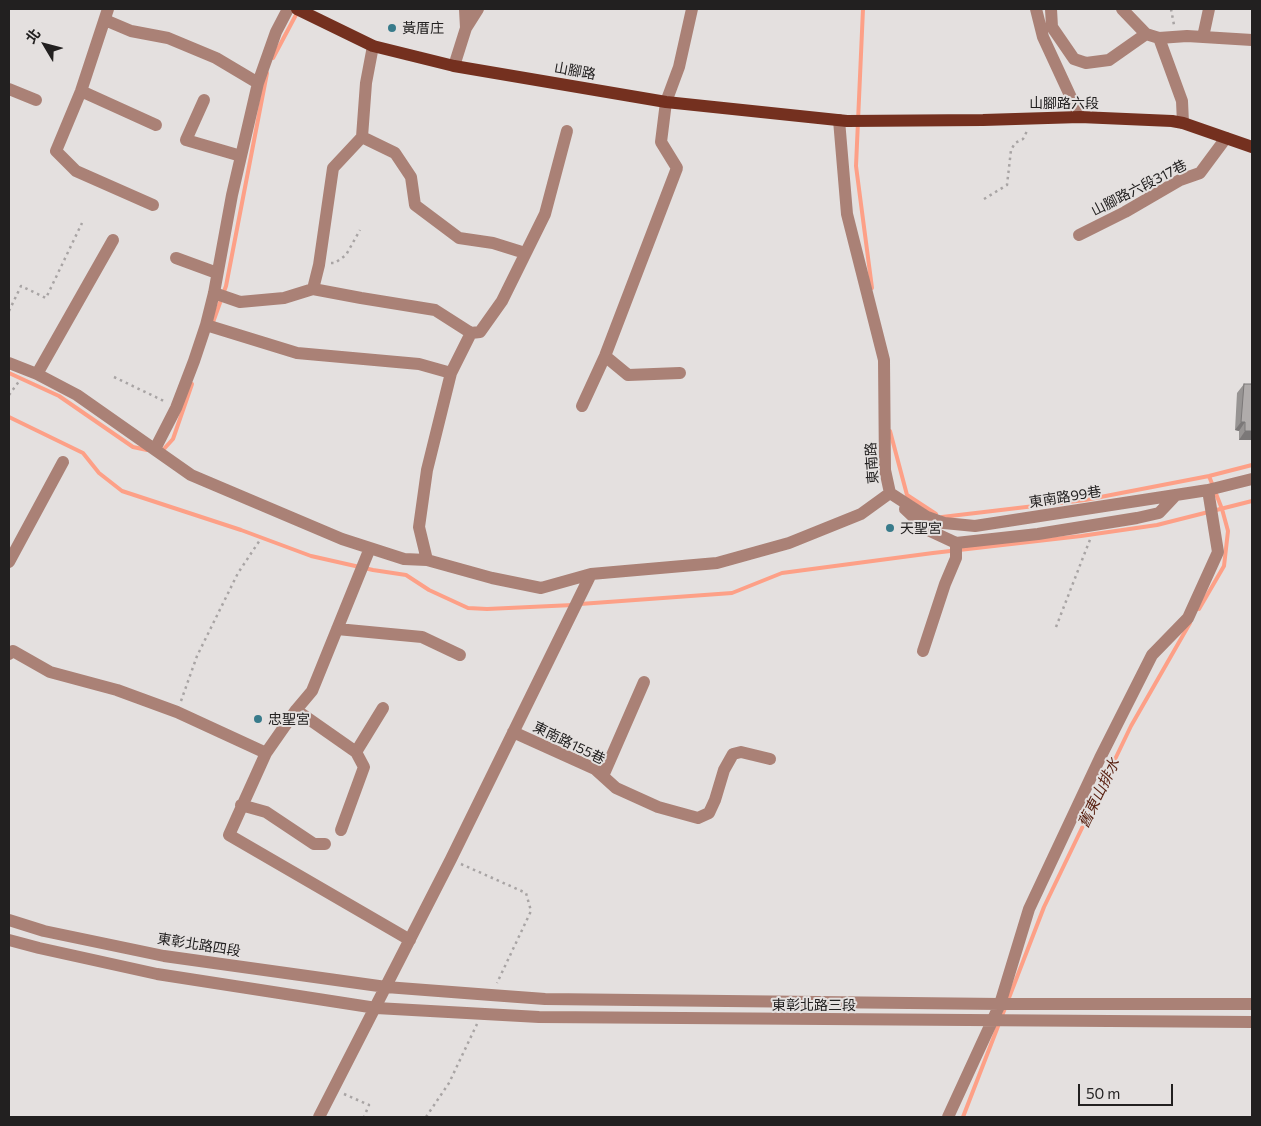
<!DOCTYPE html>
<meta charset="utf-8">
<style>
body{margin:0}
#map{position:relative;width:1261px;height:1126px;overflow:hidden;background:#e4e0df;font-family:Commissioner,"Noto Sans TC",sans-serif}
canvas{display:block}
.frame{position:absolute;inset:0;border:10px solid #222020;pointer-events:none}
.north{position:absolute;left:20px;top:20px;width:50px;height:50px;-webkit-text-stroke:4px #e4e0df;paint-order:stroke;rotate:307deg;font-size:14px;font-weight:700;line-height:20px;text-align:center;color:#222020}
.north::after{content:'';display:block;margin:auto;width:18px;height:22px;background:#222020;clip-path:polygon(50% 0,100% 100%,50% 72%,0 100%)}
.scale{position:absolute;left:1078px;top:1084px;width:95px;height:22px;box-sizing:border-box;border:2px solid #222020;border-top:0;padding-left:6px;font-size:15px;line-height:18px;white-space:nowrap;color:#222020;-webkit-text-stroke:4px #e4e0df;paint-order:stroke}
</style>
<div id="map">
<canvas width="1261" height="1126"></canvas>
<div class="frame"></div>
<div class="north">北</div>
<div class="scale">50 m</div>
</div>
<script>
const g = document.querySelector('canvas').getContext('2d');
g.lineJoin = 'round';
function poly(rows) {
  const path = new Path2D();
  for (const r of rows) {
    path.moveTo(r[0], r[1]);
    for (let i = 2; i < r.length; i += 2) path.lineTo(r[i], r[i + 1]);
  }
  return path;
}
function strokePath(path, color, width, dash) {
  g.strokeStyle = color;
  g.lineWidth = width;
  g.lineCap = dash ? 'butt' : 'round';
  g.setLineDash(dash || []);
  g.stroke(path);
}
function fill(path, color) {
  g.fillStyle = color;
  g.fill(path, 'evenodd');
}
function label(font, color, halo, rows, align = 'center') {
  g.font = font + ' Commissioner,"Noto Sans TC",sans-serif';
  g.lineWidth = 4;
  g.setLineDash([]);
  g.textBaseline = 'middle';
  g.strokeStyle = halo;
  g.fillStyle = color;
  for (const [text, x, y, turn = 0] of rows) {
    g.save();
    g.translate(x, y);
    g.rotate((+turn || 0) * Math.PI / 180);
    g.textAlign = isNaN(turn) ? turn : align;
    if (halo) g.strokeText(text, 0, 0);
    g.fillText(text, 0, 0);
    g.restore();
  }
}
strokePath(poly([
 [863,9,856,166,872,288],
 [273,58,298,11],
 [212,325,226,286,267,73],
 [9,373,59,396,133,447,147,450],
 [9,417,83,453,99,473,122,491,241,530,311,556,373,570,406,575,429,590,468,608,487,609,573,605],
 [890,431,907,495,936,514],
 [161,451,163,450,173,439,192,384],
 [942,517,1085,500,1209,476,1252,465],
 [580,604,732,593,782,573,933,553,1081,536,1157,525,1252,501],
 [1199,609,1224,566,1228,531,1222,509,1209,476],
 [963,1117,1044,907,1131,726,1190,623]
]), '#fda087', 4);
strokePath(poly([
 [1171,9,1174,25],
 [984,199,1007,185,1011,150,1015,143,1023,139,1027,131],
 [331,263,335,263,346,255,360,230],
 [9,311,21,286,46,298,82,223],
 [114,377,166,402],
 [9,395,20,380],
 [1056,627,1091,537],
 [181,701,197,656,238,573,260,540],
 [461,864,526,893,531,911,497,983],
 [344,1094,369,1105,364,1117],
 [426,1117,449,1083,477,1024]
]), '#a8a4a4', 2.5, [2.5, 4]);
strokePath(poly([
 [108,9,81,91,56,151,76,171,153,205],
 [1036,9,1043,37,1080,117],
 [1051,9,1052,27,1074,59,1086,63,1109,60,1146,34],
 [1122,9,1146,34,1159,38,1187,36,1252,40],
 [105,20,131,31,168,38,216,58,258,83],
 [466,28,478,9],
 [1203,37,1209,9],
 [1159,38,1182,101,1183,123],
 [454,66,466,28,465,9],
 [9,89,36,100],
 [81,91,156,125],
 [204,100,186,140,241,156],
 [839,120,847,214,884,360,885,470,890,493],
 [362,137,395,153,411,177,415,205,459,238,493,243,525,253],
 [1079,235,1125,212,1180,180,1200,173,1226,138],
 [176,258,217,273],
 [313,289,319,265,333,168,362,137,366,83,373,46],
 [214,293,240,302,284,298,313,289,361,298,435,310,471,333],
 [206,325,297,353,419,364,451,373],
 [605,356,628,375,680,373],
 [9,363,37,374,77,395,191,475,342,539,404,559,427,560,492,578,541,588,591,574,717,563,789,543,861,514,890,493],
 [37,374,113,240],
 [582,406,605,356,677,168,661,142,666,102,679,67,692,9],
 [155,449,176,408,194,361,206,325,214,293,232,195,258,83,276,32,288,9],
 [890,493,927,517,944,523,975,526,1208,490,1252,479],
 [905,509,926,529,956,543,956,558,945,584,923,651],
 [956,543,1038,534,1137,518,1159,513,1176,495],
 [427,560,419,527,427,470,451,373,471,333,480,332,502,301,545,214,567,131],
 [9,562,63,462],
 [337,629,422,637,460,655],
 [9,654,13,651,50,672,117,690,177,712,266,753,229,835,410,940],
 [296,710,356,752,364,767,341,830],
 [513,732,595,769,616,788,658,807,698,818,709,813,715,800,724,770,733,754,741,752,770,759],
 [356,752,383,708],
 [266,753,296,710,312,691,370,548],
 [603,776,644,682],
 [241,805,266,812,314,844,325,844],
 [9,920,44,931,164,956,386,987,491,995,545,999,1000,1004,1252,1004],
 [9,940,39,948,157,974,376,1008,539,1017,1252,1022],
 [319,1117,451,859,591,574],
 [948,1117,1000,1004,1029,909,1100,758,1152,655,1188,618,1218,552,1208,490]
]), '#aa8176', 12);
strokePath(poly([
 [297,9,373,46,454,66,666,102,847,121,983,120,1080,117,1172,121,1183,123,1252,147]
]), '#74301f', 12);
fill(poly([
 [1244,384,1252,440,1239,440,1239,431,1235,430,1237,393]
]), '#979493');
fill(poly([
 [1241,422,1245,422,1239,431,1235,430],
 [1245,431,1252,431,1252,440,1239,440]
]), '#7b7878');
const building = poly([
 [1244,384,1252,384,1252,431,1245,431,1245,422,1241,422,1244,384]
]);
fill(building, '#b0acab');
strokePath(building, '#7b7878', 1);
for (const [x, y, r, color] of [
 [392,28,5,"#387b8b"],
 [890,528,5,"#387b8b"],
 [258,719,5,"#387b8b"]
]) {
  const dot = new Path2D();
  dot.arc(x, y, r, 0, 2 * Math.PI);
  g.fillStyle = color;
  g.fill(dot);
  strokePath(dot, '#e4e0df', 2);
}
label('14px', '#222020', '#e4e0df', [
 ["黃厝庄",402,28],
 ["天聖宮",900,528],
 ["忠聖宮",268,719]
], 'left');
label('14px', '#222020', '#e4e0df', [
 ["山腳路",575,71,10],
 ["山腳路六段",1064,103],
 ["山腳路六段317巷",1139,188,-27],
 ["東南路",872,463,-94],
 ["東南路99巷",1065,497,-9],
 ["東南路155巷",569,743,26],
 ["東彰北路四段",199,945,9],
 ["東彰北路三段",814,1005]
]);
label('italic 15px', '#581f0f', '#e4e0df', [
 ["舊東山排水",1099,793,-64]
]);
</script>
